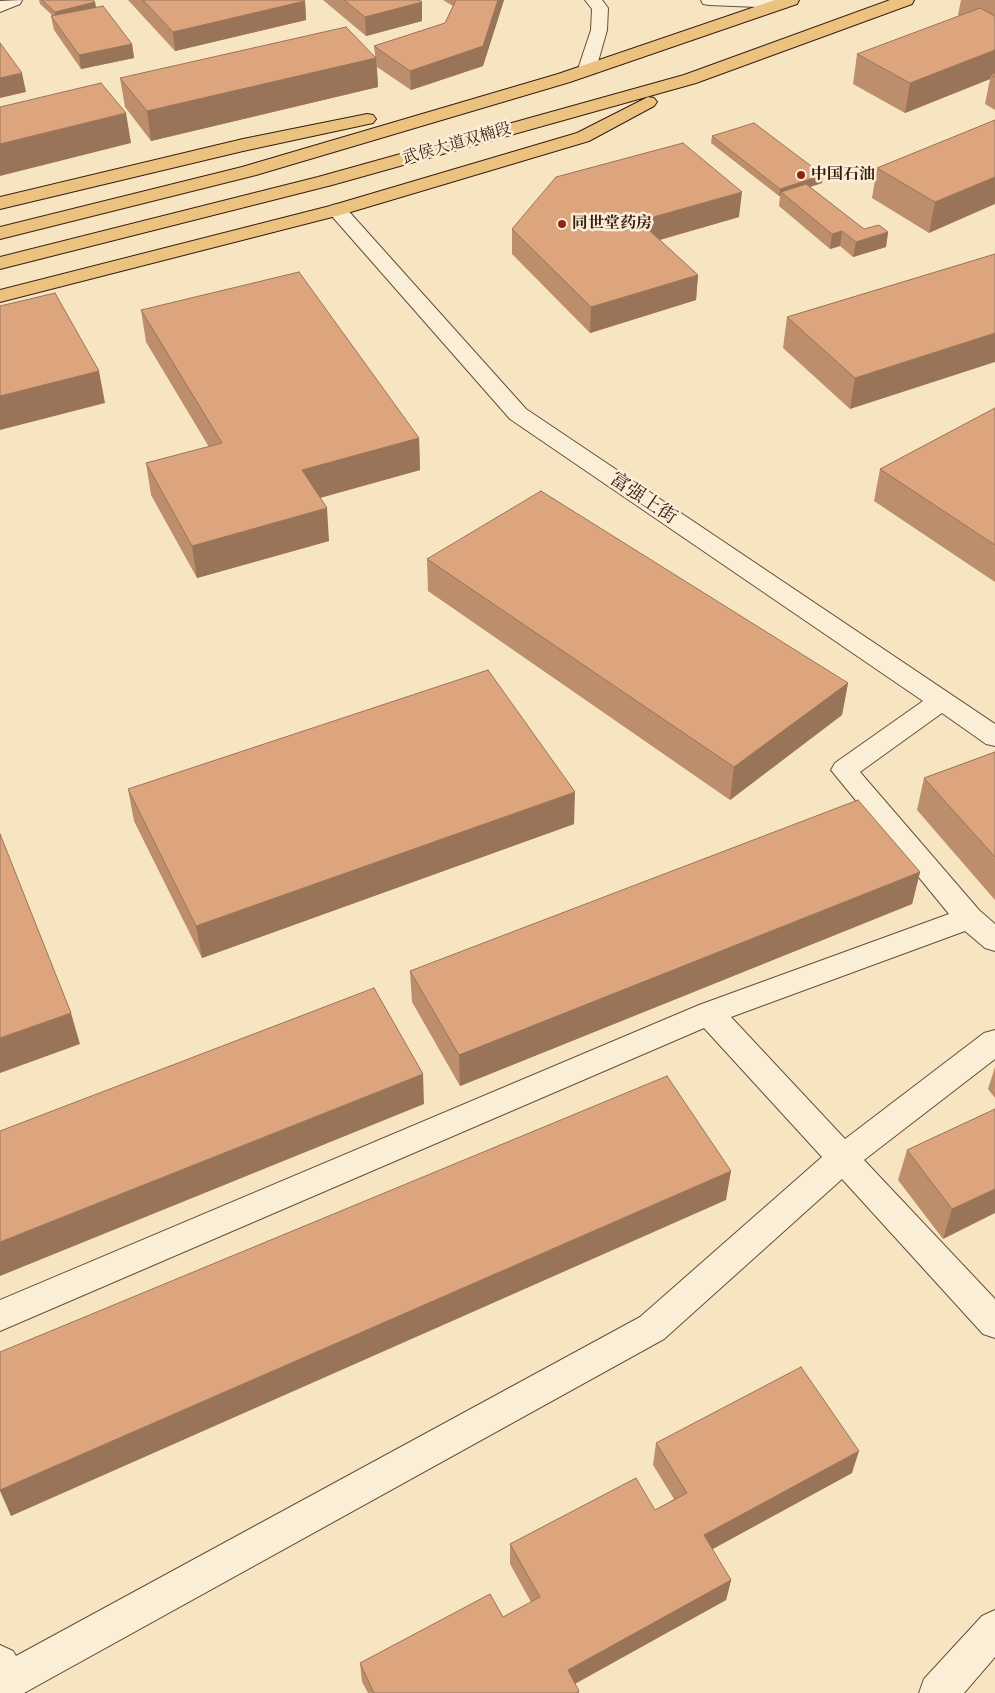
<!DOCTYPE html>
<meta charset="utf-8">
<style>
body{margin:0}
canvas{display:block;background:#f7e5c2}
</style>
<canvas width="995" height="1693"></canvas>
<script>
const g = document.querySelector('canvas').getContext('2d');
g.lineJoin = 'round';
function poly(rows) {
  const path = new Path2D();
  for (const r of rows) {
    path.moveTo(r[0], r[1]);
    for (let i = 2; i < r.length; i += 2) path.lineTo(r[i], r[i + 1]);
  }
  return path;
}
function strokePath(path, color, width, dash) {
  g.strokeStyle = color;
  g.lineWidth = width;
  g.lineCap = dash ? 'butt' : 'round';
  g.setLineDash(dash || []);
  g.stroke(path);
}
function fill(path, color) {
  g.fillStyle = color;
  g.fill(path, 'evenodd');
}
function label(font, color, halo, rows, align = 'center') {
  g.font = font + ' "IM FELL Great Primer","Noto Serif SC",serif';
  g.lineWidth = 5;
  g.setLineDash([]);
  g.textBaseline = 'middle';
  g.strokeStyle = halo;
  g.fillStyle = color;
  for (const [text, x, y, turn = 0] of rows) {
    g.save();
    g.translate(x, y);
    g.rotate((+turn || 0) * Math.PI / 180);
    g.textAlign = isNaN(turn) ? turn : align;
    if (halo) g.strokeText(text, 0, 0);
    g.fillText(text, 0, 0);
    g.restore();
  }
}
const minor = poly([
 [22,0,20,4,0,12,0,1,22,0],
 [585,0,602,0,608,8,607,30,596,69,593,73,587,74,581,73,578,69,591,30,592,9,585,0],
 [701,0,788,0,790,3,788,7,782,8,709,5,703,4,701,0],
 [337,204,344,206,526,409,995,724,995,746,986,744,942,713,860,772,979,910,995,924,995,951,985,948,965,931,731,1017,845,1139,984,1033,995,1030,995,1059,864,1160,995,1299,995,1338,983,1334,842,1179,664,1339,24,1693,0,1693,0,1645,13,1651,16,1656,640,1317,822,1157,704,1028,0,1331,0,1300,699,1005,949,914,831,770,835,763,923,701,510,419,330,214,327,210,330,206,337,204],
 [995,1610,995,1657,964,1693,919,1693,924,1679,982,1616,995,1610]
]);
const major = poly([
 [775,0,799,0,797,4,570,82,256,175,0,239,0,227,242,167,558,74,775,0],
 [890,0,914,0,912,4,696,83,332,185,0,269,0,257,318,177,684,75,890,0],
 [648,97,654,98,657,102,654,106,589,141,344,214,0,302,0,290,330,206,577,133,648,97],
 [367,114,373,115,376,119,373,123,243,151,0,209,0,197,243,139,367,114]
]);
strokePath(minor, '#684e3c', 2);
strokePath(major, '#381c10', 2);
fill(minor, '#faeed7');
fill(major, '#ecc281');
fill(poly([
 [39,0,93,0,95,2,96,7,132,44,134,58,81,69,54,30,51,16,53,16,40,4],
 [128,0,304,0,305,1,306,20,175,51],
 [323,0,419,0,422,2,422,21,366,36],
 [443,0,504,0,483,66,411,90,377,67,378,87,151,141,125,107,120,78,375,56,374,46,445,23,453,6],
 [961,0,995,0,995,110,985,104,990,79,905,113,853,84,857,54,960,16,958,15],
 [995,120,929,233,872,198,877,168],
 [712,136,822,183,810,187,864,229,888,232,886,247,853,257,840,246,830,249,779,206,780,196,779,196,711,143],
 [739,217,660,240,698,275,696,300,590,333,512,254,512,229],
 [995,254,850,409,783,348,787,317],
 [141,310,419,438,420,470,320,498,329,541,197,578,151,495,146,463,209,447,146,342],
 [995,408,995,582,874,501,880,469],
 [427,559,848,683,842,715,730,800,428,591],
 [995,752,995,900,917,810,924,778],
 [128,789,574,824,202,958,134,821],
 [920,872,912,904,460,1086,412,1002,410,971],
 [995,1067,995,1098,988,1089],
 [995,1109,943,1239,898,1180,907,1150],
 [656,1443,852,1473,712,1549,731,1580,726,1600,575,1684,579,1691,579,1693,368,1693,362,1682,360,1663,503,1617,531,1602,510,1564,510,1544,655,1510,674,1499,653,1465]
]), '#bd8e6c');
fill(poly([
 [498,0,504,0,483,66,411,90,410,71],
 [305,1,306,20,175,51,173,32],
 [95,2,96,10,56,20,55,12],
 [422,2,422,21,366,36,365,17],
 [132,44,134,58,81,69,79,55],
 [995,50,995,77,991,75,990,79,905,113,910,83],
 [376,58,378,87,151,141,147,111],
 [22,73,26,92,0,98,0,78],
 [126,113,131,143,0,176,0,144],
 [823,175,822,183,784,195,781,192,780,196,779,196,780,189],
 [995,177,995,204,929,233,935,202],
 [742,192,739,217,638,246,639,221],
 [842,231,840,246,830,249,832,234],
 [888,232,886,247,853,257,856,242],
 [698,275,696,300,590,333,591,307],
 [995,333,995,362,850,409,855,378],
 [99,371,105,403,0,430,0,396],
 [419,438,420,470,305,502,302,470],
 [327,508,329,541,197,578,192,546],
 [848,683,842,715,730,800,734,767],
 [575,792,574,824,202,958,196,926],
 [920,872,912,904,460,1086,459,1055],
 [71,1013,80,1044,0,1073,0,1038],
 [423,1074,424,1104,0,1276,0,1242],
 [731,1171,726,1200,11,1516,0,1491,0,1490],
 [995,1189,995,1213,943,1239,952,1209],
 [859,1451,852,1473,700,1556,704,1535],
 [731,1580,726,1600,567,1688,568,1670]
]), '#9a7458');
const building = poly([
 [42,0,93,0,95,2,55,12,42,0],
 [143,0,304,0,305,1,173,32,143,0],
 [344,0,419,0,422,2,365,17,344,0],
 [456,0,498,0,483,46,410,71,374,46,445,23,456,0],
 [103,6,132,44,79,55,51,16,103,6],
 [980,8,995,16,995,50,910,83,857,54,980,8],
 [346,27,376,58,147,111,120,78,346,27],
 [0,43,22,73,0,78,0,43],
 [995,73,995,77,991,75,995,73],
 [101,83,126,113,0,144,0,107,101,83],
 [995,120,995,177,935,202,877,168,995,120],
 [754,123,823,175,780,189,712,136,754,123],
 [683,143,742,192,639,221,698,275,591,307,512,229,556,177,683,143],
 [806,184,864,229,879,225,888,232,856,242,842,231,832,234,781,192,806,184],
 [995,254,995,333,855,378,787,317,995,254],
 [299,272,419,438,302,470,327,508,192,546,146,463,222,443,141,310,299,272],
 [55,293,99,371,0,396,0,306,55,293],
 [995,408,995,545,880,469,995,408],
 [541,491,848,683,734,767,427,559,541,491],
 [488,670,575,792,196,926,128,789,488,670],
 [995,752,995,857,924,778,995,752],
 [858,800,920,872,459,1055,410,971,858,800],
 [0,834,71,1013,0,1038,0,834],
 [374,988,423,1074,0,1242,0,1131,374,988],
 [667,1076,731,1171,0,1490,0,1352,667,1076],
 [995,1109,995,1189,952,1209,907,1150,995,1109],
 [801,1367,859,1451,704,1535,731,1580,568,1670,579,1691,576,1693,374,1693,360,1663,490,1594,503,1617,540,1597,510,1544,636,1478,655,1510,687,1493,656,1443,801,1367]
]);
fill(building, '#dca57e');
strokePath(building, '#9a7458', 1);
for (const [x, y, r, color] of [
 [801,175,5,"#8f2418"],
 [562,224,5,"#8f2418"]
]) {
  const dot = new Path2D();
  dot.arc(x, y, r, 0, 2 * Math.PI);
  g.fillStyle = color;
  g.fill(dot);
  strokePath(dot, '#faeed7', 2);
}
label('16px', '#381c10', '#faeed7', [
 ["武侯大道双楠段",457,144,-16]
]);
label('bold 16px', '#381c10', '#faeed7', [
 ["中国石油",811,175],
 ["同世堂药房",572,224]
], 'left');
label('19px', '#381c10', '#faeed7', [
 ["富强上街",643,499,34]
]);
</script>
